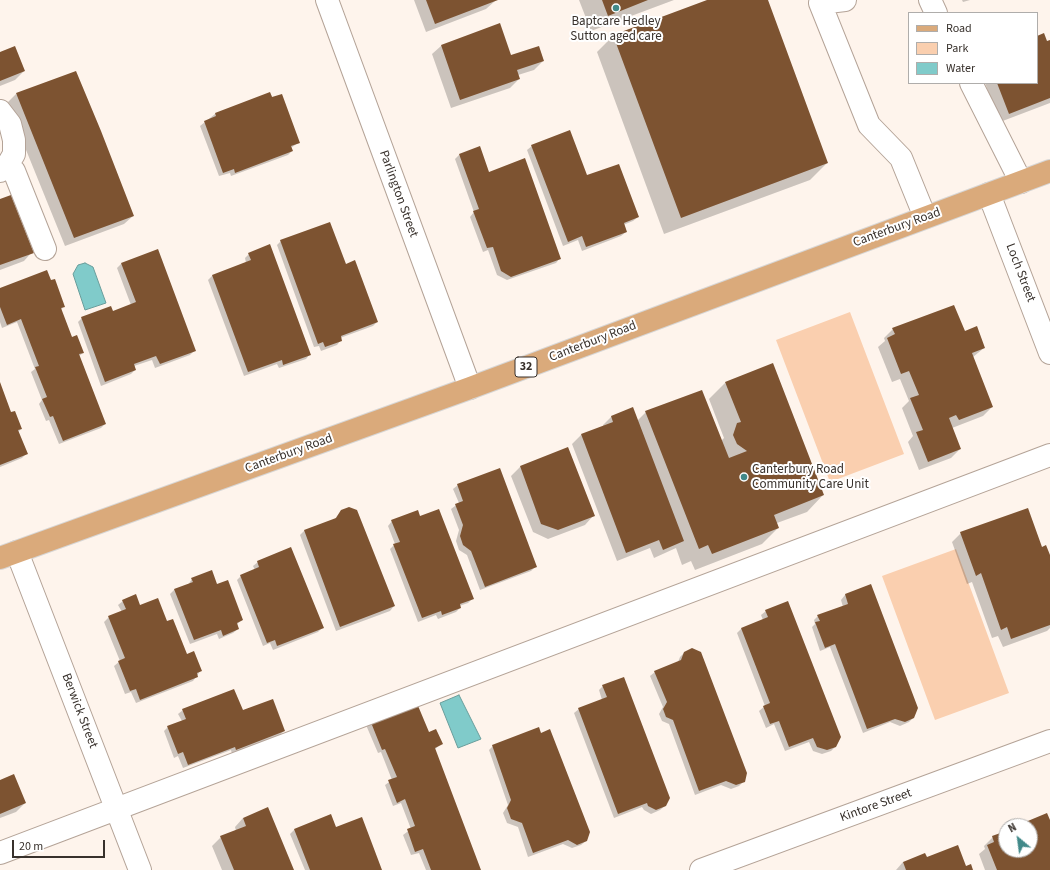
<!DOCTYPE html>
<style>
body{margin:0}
#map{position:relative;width:1050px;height:870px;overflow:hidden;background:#fef4ec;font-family:"Source Sans 3",sans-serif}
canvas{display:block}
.legend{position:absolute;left:908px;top:12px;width:130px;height:72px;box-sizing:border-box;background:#fff;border:1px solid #afadab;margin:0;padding:5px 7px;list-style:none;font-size:12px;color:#38312c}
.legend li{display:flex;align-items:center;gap:8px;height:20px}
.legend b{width:20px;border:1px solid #afadab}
.north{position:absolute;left:998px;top:818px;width:40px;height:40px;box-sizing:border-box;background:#fff;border:1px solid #afadab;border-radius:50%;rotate:331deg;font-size:11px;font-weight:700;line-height:16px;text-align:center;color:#38312c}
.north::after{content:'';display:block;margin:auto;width:14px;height:18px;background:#418989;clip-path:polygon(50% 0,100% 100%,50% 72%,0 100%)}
.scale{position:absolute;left:12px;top:840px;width:93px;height:18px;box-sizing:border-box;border:2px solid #38312c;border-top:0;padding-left:5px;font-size:12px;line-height:14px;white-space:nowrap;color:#38312c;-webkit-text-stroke:3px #fff;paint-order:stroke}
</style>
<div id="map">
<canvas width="1050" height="870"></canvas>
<ul class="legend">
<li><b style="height:5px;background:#daaa7b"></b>Road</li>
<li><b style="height:11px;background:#facfaf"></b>Park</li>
<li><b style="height:11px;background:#80cbca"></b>Water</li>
</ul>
<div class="north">N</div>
<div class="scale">20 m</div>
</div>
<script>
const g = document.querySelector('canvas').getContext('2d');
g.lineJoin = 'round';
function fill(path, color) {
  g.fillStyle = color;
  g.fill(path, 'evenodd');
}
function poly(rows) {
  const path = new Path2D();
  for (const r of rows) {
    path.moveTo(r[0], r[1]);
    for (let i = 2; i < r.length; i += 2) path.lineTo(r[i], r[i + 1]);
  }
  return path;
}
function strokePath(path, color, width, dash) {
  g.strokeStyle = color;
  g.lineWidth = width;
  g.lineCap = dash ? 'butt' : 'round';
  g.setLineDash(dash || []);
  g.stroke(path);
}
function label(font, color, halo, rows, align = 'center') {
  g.font = font + ' "Source Sans 3",sans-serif';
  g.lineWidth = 4;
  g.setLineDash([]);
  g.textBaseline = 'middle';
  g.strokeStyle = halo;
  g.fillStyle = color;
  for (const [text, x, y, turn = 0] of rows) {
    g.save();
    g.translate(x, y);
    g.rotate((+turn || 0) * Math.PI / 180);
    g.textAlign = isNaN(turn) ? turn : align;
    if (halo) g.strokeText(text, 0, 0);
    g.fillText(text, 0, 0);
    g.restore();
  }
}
fill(poly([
 [850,312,904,454,830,482,776,340],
 [956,549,1009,693,935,720,882,576]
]), '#facfaf');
const water = poly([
 [85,263,93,267,106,303,85,310,73,274,78,265,85,263],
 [459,695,481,739,458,748,440,703,459,695]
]);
fill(water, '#80cbca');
strokePath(water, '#6a9d9b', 1);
fill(poly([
 [414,0,495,0,495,1,486,9,426,32],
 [579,0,674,0,591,31],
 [710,0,766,0,827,163,810,180,664,234,597,52,614,35],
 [962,0,970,0,963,2],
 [1037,37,1046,42,1050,41,1050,103,1000,122,985,83,1037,83],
 [441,46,511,57,543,61,534,70,518,75,519,79,510,88,451,108,432,54],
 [0,53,24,71,15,80,0,86],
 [270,93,299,142,291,148,292,151,288,155,231,176,230,173,219,176,200,126,215,114],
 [16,94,133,216,124,224,65,246,7,103],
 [532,146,587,177,638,217,633,221,623,225,626,232,621,236,582,251,578,240,563,246,527,150],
 [459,155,489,173,560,258,556,263,507,280,497,275,488,250,483,252,470,217,474,212,455,159],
 [0,201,32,252,24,261,0,270],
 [281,241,345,265,377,322,373,326,340,338,341,340,337,345,321,351,319,346,314,347,277,245],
 [158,251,194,351,190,355,155,368,152,360,134,366,135,370,131,374,101,386,78,322,82,318,113,312,131,305,117,268,121,264],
 [249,254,310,354,306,359,279,368,277,364,244,376,208,280,212,276,246,263,245,258],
 [50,281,64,306,61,310,72,338,83,353,79,356,105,424,101,428,59,444,49,420,46,421,39,404,42,400,31,372,35,369,17,322,2,328,0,322,0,289],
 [893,329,964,332,984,348,973,357,992,407,983,416,952,428,960,449,951,458,919,470,908,442,913,436,902,408,909,401,900,379,892,382,878,347,885,341,884,338],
 [725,383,823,495,807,512,777,523,778,528,762,544,695,570,691,561,682,565,676,548,654,558,650,548,617,561,572,444,581,435,603,427,603,425,612,416,637,421,646,412,721,441,724,438,709,399],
 [0,384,11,414,21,429,18,432,26,454,22,458,0,467],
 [568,448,593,516,585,525,548,539,533,532,511,476,520,467],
 [458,485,536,566,531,571,480,590,467,555,459,550,456,541,459,530,451,509,459,503,453,489],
 [341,511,394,606,390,611,336,631,300,535,304,531,334,520],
 [420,517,473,598,468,603,459,606,460,608,456,612,438,619,436,615,418,622,390,549,395,544,388,526,392,521],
 [961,533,1041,548,1050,558,1050,628,1047,631,1003,647,998,636,992,638,972,582,967,584,952,542],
 [258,562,322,628,318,632,273,650,270,643,263,646,237,580,241,576,255,570,253,566],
 [192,579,217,585,242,620,236,625,238,629,233,633,219,639,217,634,190,644,170,594,175,589,188,585],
 [871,585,913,718,909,722,900,726,890,722,863,733,830,647,820,651,812,627,815,624,814,620,818,616,843,607,841,600,845,595],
 [123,601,139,606,167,622,187,655,201,670,193,681,136,703,131,692,125,694,114,666,120,661,104,622,109,617,122,612,118,605],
 [766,611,836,746,831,751,822,754,813,751,809,742,785,751,774,724,766,728,759,711,765,706,737,633,741,629,763,620,761,615],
 [684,653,744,781,739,786,731,789,721,785,695,795,669,724,662,721,659,714,663,707,650,676,655,672,678,662,680,657],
 [603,686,665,806,660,810,651,814,644,810,642,807,614,818,574,713,579,709,602,700,599,690],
 [183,710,242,711,284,731,280,735,232,754,231,750,183,768,178,756,174,758,164,731,168,727,182,721,178,714],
 [371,721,429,733,441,744,434,750,480,870,426,870,419,853,411,855,403,835,411,829,401,803,393,806,385,785,392,780,381,752,378,753,366,725],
 [493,746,586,841,581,845,572,848,563,844,528,857,518,827,507,823,503,813,508,805,489,750],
 [0,781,25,803,16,812,0,818],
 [243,818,293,870,222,870,212,846,221,837,236,831,235,827],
 [1023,823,1050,823,1050,870,985,870,979,854,985,849,984,846,993,837,1006,832,1006,850,1030,850,1030,826,1021,826],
 [336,828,381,870,305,870,290,834,295,829],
 [926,859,965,867,972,870,896,870,903,862]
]), '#0003');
fill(poly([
 [426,0,498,0,435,24],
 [602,0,648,0,608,16],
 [707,0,768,0,828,163,681,218,613,35],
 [500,23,511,55,539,46,544,61,517,70,520,79,460,100,441,45],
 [1044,33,1047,41,1050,40,1050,98,1009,114,997,83,1037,83,1037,36],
 [15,46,25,71,0,81,0,52],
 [76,71,101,131,134,216,74,238,16,93],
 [270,92,272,97,282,94,300,143,291,146,293,151,235,173,234,169,223,173,204,121,216,116,215,113],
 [570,130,587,175,619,164,639,217,624,223,627,232,586,247,582,236,568,242,531,145],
 [480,146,489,172,525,158,561,259,511,277,501,271,493,247,487,248,473,211,479,209,459,154],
 [11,195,34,253,0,265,0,199],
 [330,222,346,264,355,260,378,322,341,336,342,341,325,347,323,342,318,344,280,240],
 [270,244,311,355,283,365,282,360,248,372,212,275,251,260,248,253],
 [158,249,196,351,160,364,156,356,134,364,136,370,105,382,81,317,111,306,113,311,136,302,121,263],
 [47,270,51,280,55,279,65,307,61,308,72,337,77,335,84,353,79,354,106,424,63,441,53,416,50,417,42,399,47,397,35,367,39,366,21,319,7,325,0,307,0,288],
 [954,305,965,331,977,326,985,348,972,353,993,407,959,420,956,415,949,418,961,449,928,462,916,432,923,430,910,398,919,395,909,371,901,374,887,338,895,334,892,328],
 [773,363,824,495,774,515,779,528,712,554,708,545,699,549,645,411,702,390,729,458,747,451,737,444,733,435,737,423,741,422,725,382],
 [0,382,11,412,15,411,22,429,18,430,28,454,0,465],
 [633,407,684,541,663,550,659,540,626,553,581,434,613,422,611,416],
 [568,447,595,516,558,530,541,524,520,466],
 [500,468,537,567,485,587,471,551,463,545,460,536,463,525,455,504,463,501,457,484],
 [349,507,357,510,395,606,340,627,304,530,336,518,341,510],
 [1028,508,1042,547,1046,545,1050,555,1050,625,1011,639,1007,627,1001,630,981,573,976,576,960,532],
 [439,509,474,599,460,604,461,608,442,615,441,611,422,618,393,544,400,542,391,520,418,510,420,516],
 [291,547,324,628,277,646,275,640,267,643,240,575,259,567,257,561],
 [212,570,217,584,228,580,243,620,237,623,239,629,223,636,221,630,194,640,174,589,193,582,191,578],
 [871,584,918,708,914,718,905,722,895,719,867,729,835,644,825,648,815,622,820,621,817,615,848,604,845,594],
 [136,594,140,605,158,598,167,621,173,619,187,654,194,651,202,671,197,673,198,677,140,700,136,689,130,691,118,661,125,658,108,616,126,609,122,600],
 [788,601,841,737,836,747,827,750,817,747,813,738,789,747,779,721,770,724,763,706,770,703,741,628,768,617,765,610],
 [692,648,701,652,747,773,745,782,736,785,726,781,699,791,673,720,666,717,663,709,667,702,654,671,681,660,684,652],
 [624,677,670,798,666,806,656,810,648,806,647,803,618,814,578,708,607,697,602,685],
 [234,689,243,710,273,699,285,731,236,750,235,747,188,765,183,752,178,754,167,726,186,719,182,709],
 [416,701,429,732,436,729,443,744,435,748,481,870,431,870,423,849,415,852,407,829,415,826,405,799,397,803,388,780,397,777,385,749,382,750,370,720],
 [539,727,541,733,550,729,590,832,587,841,577,845,568,840,533,853,522,823,511,819,507,808,511,800,492,745],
 [14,774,26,803,0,814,0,780],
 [268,807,294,870,234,870,220,836,246,826,243,818],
 [1047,813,1050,820,1050,870,997,870,987,845,994,842,992,836,1006,831,1006,850,1030,850,1030,826,1024,826,1023,823],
 [331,814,336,827,362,817,382,870,310,870,294,829],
 [958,845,966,866,971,864,973,870,906,870,903,862,925,853,927,857]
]), '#7d5331');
const minor = poly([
 [327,0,470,388],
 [821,0,820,3,869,125,901,158,925,217],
 [930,0,936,13],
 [820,3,845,0],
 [971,83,1021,182],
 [0,111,10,124,14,140,14,154,7,166,0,171],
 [7,166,14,171,45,249],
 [989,194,1050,353],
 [17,552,140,870],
 [0,853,1050,455],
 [701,870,1050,741]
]);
const major = poly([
 [0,558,470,388,1050,171]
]);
strokePath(minor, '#b4a397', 24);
strokePath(major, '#d7d6d5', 24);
strokePath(minor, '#fff', 22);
strokePath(major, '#daaa7b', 22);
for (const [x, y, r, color] of [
 [616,8,4,"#418989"],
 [744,477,4,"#418989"]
]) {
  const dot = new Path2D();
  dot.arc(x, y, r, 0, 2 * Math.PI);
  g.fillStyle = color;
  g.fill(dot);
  strokePath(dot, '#fff', 1.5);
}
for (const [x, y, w] of [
 [526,367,22]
]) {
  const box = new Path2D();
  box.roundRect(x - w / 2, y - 10, w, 20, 3);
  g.fillStyle = '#fff';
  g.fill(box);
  strokePath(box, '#38312c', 1);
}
label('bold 12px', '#38312c', null, [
 ["32",526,367]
]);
label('13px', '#38312c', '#fff', [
 ["Baptcare Hedley",616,22],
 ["Sutton aged care",616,37],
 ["Canterbury Road",752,470,"left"],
 ["Community Care Unit",752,485,"left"]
]);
label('13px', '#38312c', '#fff', [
 ["Parlington Street",398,194,70],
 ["Canterbury Road",897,228,-20],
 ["Loch Street",1020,273,69],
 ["Canterbury Road",593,342,-21],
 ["Canterbury Road",289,454,-20],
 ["Berwick Street",79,711,69],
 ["Kintore Street",876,806,-20]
]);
</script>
